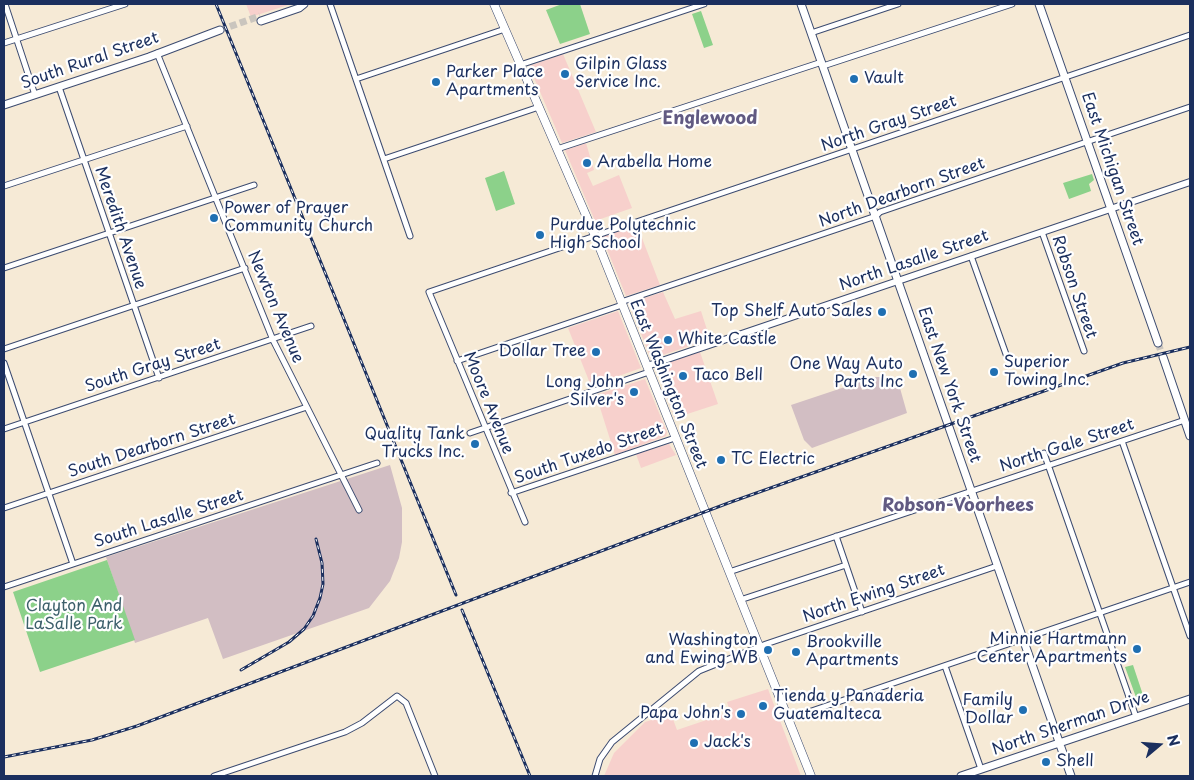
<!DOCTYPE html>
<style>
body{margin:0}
#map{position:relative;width:1194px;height:780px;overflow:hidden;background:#f6ead6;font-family:"Playpen Sans",sans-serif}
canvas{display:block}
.frame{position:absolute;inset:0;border:5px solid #1b2f5e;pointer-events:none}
.north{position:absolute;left:1134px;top:720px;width:50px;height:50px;-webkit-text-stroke:4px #fff;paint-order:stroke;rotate:72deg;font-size:14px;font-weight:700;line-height:20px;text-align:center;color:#1b2f5e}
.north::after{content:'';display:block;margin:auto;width:18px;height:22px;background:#1b2f5e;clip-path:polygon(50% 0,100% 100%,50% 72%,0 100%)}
</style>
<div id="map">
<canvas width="1194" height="780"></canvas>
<div class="frame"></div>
<div class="north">N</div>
</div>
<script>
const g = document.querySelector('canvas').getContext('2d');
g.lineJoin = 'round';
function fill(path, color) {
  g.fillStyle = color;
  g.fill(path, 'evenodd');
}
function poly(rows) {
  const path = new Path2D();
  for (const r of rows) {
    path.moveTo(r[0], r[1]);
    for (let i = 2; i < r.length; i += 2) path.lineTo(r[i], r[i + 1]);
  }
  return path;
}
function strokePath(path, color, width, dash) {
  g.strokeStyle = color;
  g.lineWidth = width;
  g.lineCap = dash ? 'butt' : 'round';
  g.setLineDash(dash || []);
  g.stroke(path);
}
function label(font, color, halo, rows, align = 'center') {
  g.font = font + ' "Playpen Sans",sans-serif';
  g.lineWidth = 4.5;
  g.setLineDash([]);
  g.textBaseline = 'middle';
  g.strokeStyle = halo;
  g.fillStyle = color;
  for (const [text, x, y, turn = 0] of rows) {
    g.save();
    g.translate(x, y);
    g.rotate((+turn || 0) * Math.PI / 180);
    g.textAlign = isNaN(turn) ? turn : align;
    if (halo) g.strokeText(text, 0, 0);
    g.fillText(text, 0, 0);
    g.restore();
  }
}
fill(poly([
 [246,4,291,4,251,17],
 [563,54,596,132,562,143,529,66],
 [586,143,594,170,587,173,593,186,619,175,632,208,595,221,565,150],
 [637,225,660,285,626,296,602,237],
 [663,292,675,319,701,311,710,339,651,359,629,303],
 [618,311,641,368,591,386,568,328],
 [700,352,718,404,675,418,656,369,660,365],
 [645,379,667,432,666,436,615,455,596,395],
 [669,444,676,455,641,468,636,454],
 [768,689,801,776,604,776,614,753,645,722,671,714,677,730,730,712,727,702]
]), '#f7d0cc');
fill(poly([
 [872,377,887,377,889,384,898,381,907,413,812,448,804,440,791,405,860,382,862,390,869,388,867,379],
 [390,465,402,508,402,542,399,558,390,581,369,608,223,659,208,618,135,643,106,557]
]), '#d2bec3');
fill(poly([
 [562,4,580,4,590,34,560,44,546,10],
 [701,11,713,45,704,48,692,14],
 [504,171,515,204,496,211,485,178],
 [1092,174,1094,180,1089,184,1091,191,1069,199,1063,183],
 [107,560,135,640,40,672,13,592],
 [1133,665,1144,698,1137,700,1125,667]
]), '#8cd18a');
strokePath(poly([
 [220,30,260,16],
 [1158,343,1163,357]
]), '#cac5be', 7, [7, 3.5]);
const minor = poly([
 [5,4,35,95],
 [330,4,410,236],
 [811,33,898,4],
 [4,43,125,4],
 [157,53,273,340,359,510],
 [520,65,704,4],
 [823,66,1012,4],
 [356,79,505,29],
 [59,87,159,378],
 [557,149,822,62],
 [384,159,539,107],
 [4,186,187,126],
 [1042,232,1084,351],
 [971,256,1007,357],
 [4,268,254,185],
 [621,302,876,216,880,212,912,201,1190,107],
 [4,349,245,268],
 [457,361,622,305],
 [4,363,73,564],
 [4,429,311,326],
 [470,433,649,372],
 [1122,441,1190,636],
 [1044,453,1136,717],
 [511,493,675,438],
 [4,508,307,407],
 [525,522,429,292,1190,35],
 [836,536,862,612],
 [729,572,1185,420],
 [4,587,377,463],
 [740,600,846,565],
 [945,666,981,769],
 [788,719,1190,582],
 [214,776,345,732,362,723,397,696,406,703,435,776],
 [595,776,600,759,612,742,699,671,766,644,997,566]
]);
const tertiary = poly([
 [647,366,1190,182]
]);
const secondary = poly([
 [801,4,1071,776],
 [1039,4,1158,343],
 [261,21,299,8,304,4],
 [4,105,149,57,220,30],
 [1163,357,1190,436],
 [961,776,1190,699]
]);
const primary = poly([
 [494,4,595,236,811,776]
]);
strokePath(minor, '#3c4b70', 7);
strokePath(tertiary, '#3c4b70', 8);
strokePath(secondary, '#3c4b70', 9);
strokePath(primary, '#3c4b70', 9);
strokePath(minor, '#fff', 5);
strokePath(tertiary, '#fff', 6);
strokePath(secondary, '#fff', 7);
strokePath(primary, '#fff', 8);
const rail = poly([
 [216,4,456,595],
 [462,610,530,776],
 [241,670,289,642,304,629,313,616,320,598,323,584,322,563,316,539],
 [4,757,92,740,137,726,731,502,1123,363,1190,347]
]);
strokePath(rail, '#1b2f5e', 3);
strokePath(rail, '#fff', 1, [4]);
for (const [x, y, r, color] of [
 [565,74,5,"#1f6fb2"],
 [854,79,5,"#1f6fb2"],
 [436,82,5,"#1f6fb2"],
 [587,163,5,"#1f6fb2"],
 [214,218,5,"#1f6fb2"],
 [540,235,5,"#1f6fb2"],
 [882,312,5,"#1f6fb2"],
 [668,340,5,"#1f6fb2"],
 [596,352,5,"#1f6fb2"],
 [994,372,5,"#1f6fb2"],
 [913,374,5,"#1f6fb2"],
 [683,376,5,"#1f6fb2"],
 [634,392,5,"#1f6fb2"],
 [475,444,5,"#1f6fb2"],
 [721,460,5,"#1f6fb2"],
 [1137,649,5,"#1f6fb2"],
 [768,650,5,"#1f6fb2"],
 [796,652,5,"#1f6fb2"],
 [763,706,5,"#1f6fb2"],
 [1023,710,5,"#1f6fb2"],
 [741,714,5,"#1f6fb2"],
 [694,743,5,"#1f6fb2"],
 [1046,762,5,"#1f6fb2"]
]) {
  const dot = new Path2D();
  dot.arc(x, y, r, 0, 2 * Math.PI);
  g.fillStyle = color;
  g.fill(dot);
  strokePath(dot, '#fff', 2);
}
label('16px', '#1b2f5e', '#fff', [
 ["South Rural Street",90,61,-19],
 ["North Gray Street",889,124,-19],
 ["East Michigan Street",1112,169,71],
 ["North Dearborn Street",902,193,-20],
 ["Meredith Avenue",120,228,71],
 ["North Lasalle Street",914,261,-19],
 ["Robson Street",1074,287,71],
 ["Newton Avenue",275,307,67],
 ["South Gray Street",153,366,-18],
 ["East Washington Street",668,384,68],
 ["East New York Street",949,385,71],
 ["Moore Avenue",488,403,68],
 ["South Dearborn Street",152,446,-18],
 ["North Gale Street",1067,446,-18],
 ["South Tuxedo Street",589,454,-19],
 ["South Lasalle Street",169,519,-18],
 ["North Ewing Street",874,594,-19],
 ["North Sherman Drive",1071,724,-19]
]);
label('16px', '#1b2f5e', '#fff', [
 ["Gilpin Glass",575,65],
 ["Service Inc.",575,83],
 ["Parker Place",446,73],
 ["Apartments",446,91],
 ["Vault",864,79],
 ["Arabella Home",597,163],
 ["Power of Prayer",224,209],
 ["Community Church",224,227],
 ["Purdue Polytechnic",550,226],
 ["High School",550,244],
 ["Top Shelf Auto Sales",872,312,"right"],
 ["White Castle",678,340],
 ["Dollar Tree",586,352,"right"],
 ["Superior",1004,363],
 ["Towing Inc.",1004,381],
 ["One Way Auto",903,365,"right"],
 ["Parts Inc",903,383,"right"],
 ["Taco Bell",693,376],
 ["Long John",624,383,"right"],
 ["Silver's",624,401,"right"],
 ["Quality Tank",465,435,"right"],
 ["Trucks Inc.",465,453,"right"],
 ["TC Electric",731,460],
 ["Minnie Hartmann",1127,640,"right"],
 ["Center Apartments",1127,658,"right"],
 ["Washington",758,641,"right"],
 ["and Ewing WB",758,659,"right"],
 ["Brookville",806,643],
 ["Apartments",806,661],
 ["Tienda y Panaderia",773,697],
 ["Guatemalteca",773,715],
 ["Family",1013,701,"right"],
 ["Dollar",1013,719,"right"],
 ["Papa John's",731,714,"right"],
 ["Jack's",704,743],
 ["Shell",1056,762]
], 'left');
label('16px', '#3d606b', '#fff', [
 ["Clayton And",74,607],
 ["LaSalle Park",74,625]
]);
label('bold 18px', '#615a82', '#fff', [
 ["Englewood",710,119],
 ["Robson-Voorhees",958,506]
]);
</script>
